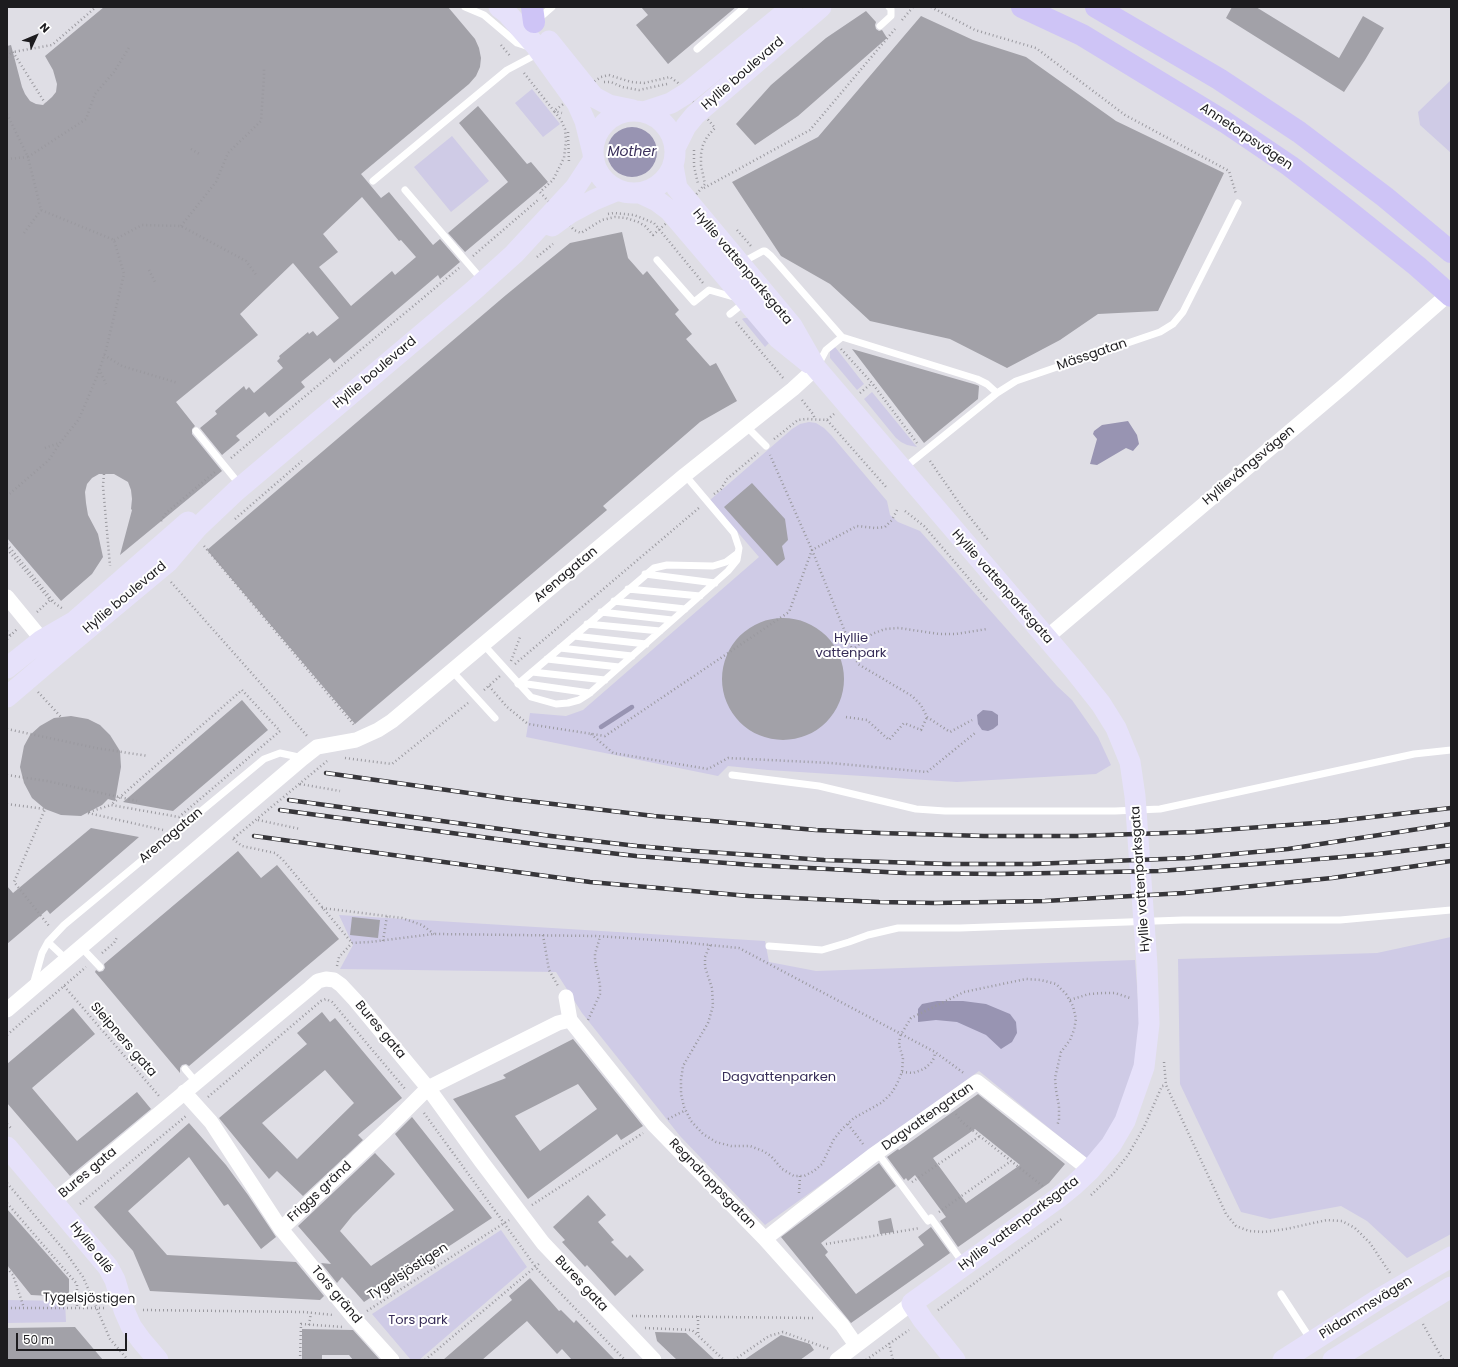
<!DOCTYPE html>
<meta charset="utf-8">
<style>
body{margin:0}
#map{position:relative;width:1458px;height:1367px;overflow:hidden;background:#dfdee5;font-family:Poppins,sans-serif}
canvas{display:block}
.frame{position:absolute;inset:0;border:8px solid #1d1c1f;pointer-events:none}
.north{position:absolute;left:16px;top:16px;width:40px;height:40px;-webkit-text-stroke:3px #fff;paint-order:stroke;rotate:46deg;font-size:11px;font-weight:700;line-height:16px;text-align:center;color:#1d1c1f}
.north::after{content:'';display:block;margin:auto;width:14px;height:18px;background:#1d1c1f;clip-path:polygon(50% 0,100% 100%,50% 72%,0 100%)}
.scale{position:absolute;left:16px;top:1333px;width:111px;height:18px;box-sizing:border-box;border:2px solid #1d1c1f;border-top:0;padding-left:5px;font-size:12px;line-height:14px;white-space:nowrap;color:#1d1c1f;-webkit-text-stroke:3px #fff;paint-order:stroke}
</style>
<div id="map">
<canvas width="1458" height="1367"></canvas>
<div class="frame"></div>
<div class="north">N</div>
<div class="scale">50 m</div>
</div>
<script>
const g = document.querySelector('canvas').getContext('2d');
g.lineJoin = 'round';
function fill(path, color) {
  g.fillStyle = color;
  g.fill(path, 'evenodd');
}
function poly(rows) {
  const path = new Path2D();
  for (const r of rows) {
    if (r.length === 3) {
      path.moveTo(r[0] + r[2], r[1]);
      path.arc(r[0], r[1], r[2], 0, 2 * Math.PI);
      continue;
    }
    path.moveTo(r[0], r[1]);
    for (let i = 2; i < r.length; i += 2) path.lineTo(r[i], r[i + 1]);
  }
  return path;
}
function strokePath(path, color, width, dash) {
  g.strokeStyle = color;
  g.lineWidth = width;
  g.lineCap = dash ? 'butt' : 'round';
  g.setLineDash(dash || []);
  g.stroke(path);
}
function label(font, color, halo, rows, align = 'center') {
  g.font = font + ' Poppins,sans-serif';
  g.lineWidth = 4;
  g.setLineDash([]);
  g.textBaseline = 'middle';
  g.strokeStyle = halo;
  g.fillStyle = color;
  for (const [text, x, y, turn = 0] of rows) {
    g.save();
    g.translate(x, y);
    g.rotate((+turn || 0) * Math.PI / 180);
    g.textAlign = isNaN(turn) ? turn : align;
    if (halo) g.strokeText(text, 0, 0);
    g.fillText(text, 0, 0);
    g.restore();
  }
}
fill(poly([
 [1451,80,1451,153,1420,125,1418,112],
 [532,89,560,124,543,137,515,103],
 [452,136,489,181,451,212,414,167],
 [744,318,748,318,771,341,765,347,742,319],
 [835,347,864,384,857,390,830,358,830,351],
 [872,392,917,447,907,445,901,442,896,438,864,399],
 [809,422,816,423,824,428,831,435,887,501,890,515,898,522,920,531,1057,686,1072,700,1098,737,1111,765,1096,774,957,782,768,770,728,766,718,776,526,737,530,713,566,716,583,710,759,557,710,500,792,429,800,424],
 [339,915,765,941,769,962,816,971,1135,960,1140,1026,1136,1064,1121,1111,1097,1148,1087,1159,979,1071,765,1225,680,1136,582,1013,556,972,340,969,353,945],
 [1451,937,1451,1234,1407,1258,1367,1221,1341,1206,1270,1219,1241,1212,1180,1084,1178,959,1377,953],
 [501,1230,527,1267,419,1360,411,1360,372,1314],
 [7,1300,65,1301,66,1322,7,1323]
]), '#cfcbe6');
fill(poly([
 [632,152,25],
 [1128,421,1137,435,1139,444,1133,451,1126,448,1097,465,1090,464,1097,439,1093,434,1094,431,1102,425],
 [983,710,992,711,998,715,998,725,993,729,988,731,982,730,978,724,977,715],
 [937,1001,963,1001,986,1004,1010,1014,1016,1022,1017,1033,1012,1042,1001,1049,986,1035,957,1022,936,1020,918,1022,918,1009,922,1004]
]), '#9894b2');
strokePath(poly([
 [601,727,632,707]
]), '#9894b2', 4.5);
fill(poly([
 [104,7,448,7,475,39,479,48,481,58,480,67,476,76,469,84,361,174,381,198,389,192,433,245,440,239,460,262,440,279,438,275,334,363,330,358,301,382,305,387,269,417,265,412,236,436,240,440,222,455,200,428,217,414,215,411,244,386,246,390,249,387,254,393,283,368,277,361,280,358,279,356,308,332,309,334,313,331,317,336,339,318,293,263,240,314,258,335,176,402,195,426,192,429,192,434,222,471,120,555,132,510,131,509,132,499,131,490,128,482,114,474,99,474,92,478,87,484,85,492,86,503,88,515,98,534,103,557,92,574,61,601,7,538,7,46,11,45,22,87,25,94,30,101,36,104,43,105,52,97,56,92,57,84,53,70,45,56],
 [362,197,399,241,401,240,416,257,395,275,392,271,351,306,319,267,338,252,323,234],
 [641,7,736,7,668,64,636,25,648,15],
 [1232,7,1256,7,1339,58,1363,16,1384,28,1365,60,1344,92,1226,18],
 [866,11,876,22,875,25,876,29,879,31,882,30,887,38,798,116,755,145,736,124,771,85,826,38],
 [921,16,973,40,1026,57,1116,121,1224,173,1158,311,1098,314,1060,340,1007,368,950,339,870,321,830,284,781,256,732,182,818,137],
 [478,106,527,164,531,162,548,182,465,252,448,233,508,182,459,123],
 [622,232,628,258,643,275,647,271,679,310,675,314,692,334,686,339,710,366,716,363,737,401,700,422,603,506,607,510,355,724,207,550,506,295,570,243],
 [852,349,977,385,979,386,978,399,924,443],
 [752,483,785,519,788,540,782,546,785,559,777,566,724,507],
 [783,679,61],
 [242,700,268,730,173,811,123,802],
 [71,716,88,719,100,725,110,735,120,751,121,767,115,801,108,799,102,805,81,816,61,815,45,809,32,798,24,783,20,767,24,746,30,735,40,726,54,718],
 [91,828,139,837,50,914,47,910,7,944,7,886,13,893],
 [238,851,261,878,277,865,339,939,189,1066,186,1064,182,1065,180,1068,180,1073,95,972,96,970,99,972,103,971,105,968,104,964],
 [352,917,380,920,378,938,350,935],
 [73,1008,95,1034,32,1088,77,1141,137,1092,151,1109,70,1176,7,1103,7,1064],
 [322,1012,330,1022,335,1018,402,1098,358,1135,363,1140,303,1196,277,1171,269,1179,219,1118,307,1044,297,1033],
 [325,1070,354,1103,297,1159,262,1123],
 [573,1039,643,1126,621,1140,617,1134,528,1199,453,1099,506,1078,503,1075],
 [578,1084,597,1109,540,1151,515,1116],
 [978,1094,1065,1164,1049,1183,958,1247,940,1221,946,1217,915,1175,908,1181,906,1178,904,1180,887,1157,898,1149,899,1150],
 [975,1129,1020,1165,966,1203,933,1158],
 [412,1117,492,1218,364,1302,342,1277,337,1283,321,1263,331,1264,298,1226,375,1153,395,1174,353,1215,340,1231,371,1266,454,1210,395,1134],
 [189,1123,226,1165,248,1195,276,1237,261,1249,228,1204,224,1206,189,1157,128,1211,167,1255,296,1262,324,1296,320,1300,150,1291,133,1251,94,1207],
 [879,1163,896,1186,821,1243,828,1252,825,1255,856,1294,924,1245,918,1237,931,1227,950,1253,851,1323,781,1237],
 [588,1195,606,1215,598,1222,614,1240,611,1242,627,1258,630,1255,644,1270,615,1296,587,1265,585,1267,562,1242,565,1240,553,1227],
 [7,1209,69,1279,69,1297,31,1295,7,1265],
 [891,1218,894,1232,880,1234,878,1221],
 [530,1278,559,1311,561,1310,574,1323,576,1320,615,1360,572,1360,562,1349,557,1354,527,1321,482,1360,443,1360,512,1300,509,1296],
 [75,1327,103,1360,7,1360,7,1328],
 [302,1329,353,1330,380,1360,353,1360,349,1355,322,1355,322,1360,302,1360],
 [655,1332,686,1333,715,1360,677,1360,657,1341],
 [781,1335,810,1344,814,1350,800,1360,744,1360]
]), '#a2a1a8');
strokePath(poly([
 [931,7,975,30,1036,48,1125,115,1229,171,1236,194],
 [902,20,913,7],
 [501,45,511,57],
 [7,51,13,52,52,45,96,7],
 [13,52,45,103],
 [7,57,12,52],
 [524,73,554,111,562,113],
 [609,75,631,82,644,83,670,77,678,83,715,128,707,137,703,145,701,154,701,165,705,184,689,203,653,235,645,226,638,222,626,218,615,217,602,220,581,233,574,230,540,192,553,180,564,158,566,141,565,129,561,120,554,111,586,87,601,77,609,75],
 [604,82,611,82,622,87,639,90,667,84],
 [7,114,28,157,86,119,95,94,114,72,130,46],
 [568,132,569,163],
 [191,149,201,155],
 [694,150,694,166,698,184],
 [7,159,28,157,41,210,114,240,124,274,106,350,98,374,79,419,60,443,49,460,7,496],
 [704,188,810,130,895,29],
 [608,214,614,213,634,215,654,223,703,283],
 [181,226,216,182,228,153,261,121,264,77,264,68],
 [737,230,751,246],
 [24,233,41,210],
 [114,240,142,225,181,226,246,261,257,276],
 [473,256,538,200],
 [537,257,553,244],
 [149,270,156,284],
 [736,322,784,379],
 [841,349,872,383,917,443],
 [104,355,122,366,178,383],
 [99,369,106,384],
 [860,393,872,383],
 [802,400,813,414,815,419],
 [827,420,886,487],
 [774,439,798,420,806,419,827,420,834,414],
 [45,448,59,443],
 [231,458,459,268],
 [930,461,964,510,988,540],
 [104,474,103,486,110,566],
 [714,494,721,489,727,479,758,453],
 [897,510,892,520,885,527,875,528,857,526,812,550,858,664,912,696,921,705,927,717,950,732,972,720],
 [905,511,924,526,988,601],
 [235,519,302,461],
 [161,521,166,513,216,471],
 [7,544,53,601],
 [204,546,355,726],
 [7,549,50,600,63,609],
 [171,582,308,737],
 [37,612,50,600],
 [7,631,10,635],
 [7,639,17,629],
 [852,650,872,634,885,629,899,628,939,634,956,634,987,629],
 [511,661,520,637],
 [515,664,700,507],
 [489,686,507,707,528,724,605,736,789,612,812,550,770,455],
 [242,690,280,731,179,817,111,805,242,690],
 [484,690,500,676],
 [38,692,61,717],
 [846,717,867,720,889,740,904,723,921,730,927,717],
 [7,729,96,748,148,756],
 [591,734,613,753,708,769,728,758,831,763,927,772,975,733],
 [345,758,392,764,468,703],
 [7,775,47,781,137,801],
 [300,784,340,791],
 [7,804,45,809,14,882,49,926],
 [89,812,111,805],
 [88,813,163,830],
 [258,820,300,829],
 [234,838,327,761],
 [233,839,242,846,275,853,283,860,352,943],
 [322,908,402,918,422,925,434,934],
 [543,935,549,970,558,986],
 [383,941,387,916],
 [710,945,705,957,705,967,712,988,713,1006,708,1023,683,1066,681,1080,681,1094,684,1107,691,1121,703,1134,716,1142,731,1146,750,1146,763,1151,771,1156,782,1169,794,1176,804,1176,814,1171,822,1164,834,1139,843,1128,854,1118,881,1103,891,1094,897,1084,902,1072,903,1058,899,1045,900,1036,911,1018,964,992,1026,979,1041,980,1056,984,1066,994,1073,1006,1076,1019,1074,1030,1070,1040,1061,1052,1055,1078,1056,1090,1059,1106,1059,1120,1057,1126],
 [102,953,114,943,117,937],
 [337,966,339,957,352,943,370,942,434,934,597,936,670,941,739,948,935,1052,965,1074],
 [64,986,159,1096],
 [1070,1000,1089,994,1103,993,1115,993,1130,998],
 [588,1020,600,994,600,985,595,961,595,954,600,937],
 [7,1035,86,967],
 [1164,1062,1166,1085,1226,1214,1236,1226,1249,1231,1264,1232,1286,1229,1327,1220,1342,1221,1355,1228,1370,1243,1390,1273],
 [902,1072,913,1073,924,1069,931,1063,934,1058,935,1053],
 [208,1097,321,1001,326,999,332,1002,406,1090],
 [424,1113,538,1270,625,1360],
 [956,1114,962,1122,1045,1188],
 [668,1119,686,1110],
 [7,1124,12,1129],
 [848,1124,863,1144],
 [912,1182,980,1136],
 [7,1183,64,1250,83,1277,110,1339,128,1360],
 [799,1193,800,1176],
 [1091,1195,1113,1174,1128,1155,1144,1127,1162,1086,1166,1085],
 [7,1203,77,1284,77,1308],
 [80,1204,186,1116],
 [532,1205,643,1133],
 [939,1212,1011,1161],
 [826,1244,920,1228],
 [7,1268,13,1275,24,1308],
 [7,1308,106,1308],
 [143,1310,304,1312,333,1315],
 [938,1310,1063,1218],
 [367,1311,509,1220],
 [632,1316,815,1318],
 [698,1316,698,1335],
 [1423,1324,1443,1360],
 [309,1325,311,1313],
 [645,1328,692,1330,724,1360],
 [889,1343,893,1360],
 [300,1360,301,1324,343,1327],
 [425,1360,541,1262],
 [734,1360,769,1336,783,1332,829,1349],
 [866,1360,909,1330]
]), '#9a999f', 2.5, [1, 3]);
strokePath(poly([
 [465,7,484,15,517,43,529,47],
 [537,20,552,7],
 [880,26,891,16,891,9,889,7],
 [697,49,745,7],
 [373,181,507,70,539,53],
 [405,190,483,281],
 [657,260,694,302,709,290,737,298],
 [741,263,763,251,765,251,771,256,842,337,977,379,987,384,997,393],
 [730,314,745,302],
 [818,365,826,350,842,337],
 [747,427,766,446],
 [196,431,240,485],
 [904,468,997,393,1016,381,1160,332,1173,324,1183,312,1238,203],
 [645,574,715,583],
 [628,589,700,596],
 [614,601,685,609],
 [601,612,672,620],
 [587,624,660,631],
 [574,636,646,644],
 [483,644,531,697,556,704,568,703,579,700,590,693,728,571,737,560,739,548,734,533,685,475],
 [560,648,632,656],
 [547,659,619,667],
 [452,671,495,718],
 [532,672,605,680],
 [520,683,590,693],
 [518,684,654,568,667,565,713,566,726,562,738,553],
 [732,775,819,786,916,809,945,811,1115,811,1160,809,1414,754,1451,750],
 [48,942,66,959],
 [769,946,822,950,849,942,868,935,898,928,960,928,1183,920,1340,920,1451,910],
 [81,947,100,967],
 [33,985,42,953,48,942,64,925,264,759,280,753,303,758],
 [185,1069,196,1082],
 [877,1152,928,1221,931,1218,963,1263],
 [1281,1294,1311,1340]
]), '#fff', 7);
strokePath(poly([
 [7,597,48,647],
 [1046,638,1345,385,1451,292],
 [566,997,570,1020],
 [7,1010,303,758,317,747,356,740,378,730,392,721,685,475,793,389,816,368],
 [184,1092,211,1122,281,1229,354,1318,392,1360],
 [53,1202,310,988,318,981,326,979,334,980,341,985,355,1000,428,1088,481,1161,543,1243,654,1360],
 [281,1229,385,1131,428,1088,558,1023,570,1020,654,1125,765,1239,842,1325,856,1345],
 [765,1239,799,1212,872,1156,977,1082,1090,1170],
 [837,1360,912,1303]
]), '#fff', 15);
strokePath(poly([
 [499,7,507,13,536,46,577,103,585,121,593,153],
 [549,41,594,97,609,105,633,110],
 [634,152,41],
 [644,112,671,103,687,93,792,7],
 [675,148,686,126,695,115,821,7],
 [673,166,677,188,792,326,816,368,1075,671,1101,704,1116,728,1130,762,1135,796,1147,965,1149,1024,1144,1067,1125,1121,1111,1145,1090,1170,1074,1185,1058,1198,912,1303,923,1320,955,1360],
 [640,193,657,201,669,210,778,338,809,363],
 [552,226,570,213,594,200,618,190],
 [7,668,42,640,75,621,188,522],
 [7,697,55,656,168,562,197,528,236,491,473,291,514,254,575,188,594,159],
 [7,1147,108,1267,115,1280,124,1310,131,1326,141,1340,158,1360],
 [1283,1360,1377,1300,1451,1257],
 [1333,1360,1451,1287]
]), '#e6e1fa', 21);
strokePath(poly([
 [532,7,534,22],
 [1022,7,1082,35,1225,122,1290,166,1347,210,1417,266,1451,296],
 [1096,7,1219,79,1299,132,1385,197,1451,252]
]), '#cec4f6', 22);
const rail = poly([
 [326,773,511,799,654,816,816,830,880,833,984,836,1077,836,1195,832,1328,822,1451,808],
 [289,800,551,836,637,846,694,851,824,860,948,864,1031,864,1190,858,1288,849,1451,824],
 [280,810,549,846,636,856,752,865,905,873,1000,874,1159,871,1283,862,1378,854,1451,845],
 [254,836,590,882,749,896,879,902,935,903,1045,901,1184,893,1332,878,1451,861]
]);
strokePath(rail, '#37363a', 4.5);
strokePath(rail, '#fff', 3, [9]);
label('13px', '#1d1c1f', '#fff', [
 ["Hyllie boulevard",743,74,-41],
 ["Annetorpsvägen",1246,137,34],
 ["Hyllie vattenparksgata",742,267,50],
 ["Mässgatan",1092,355,-19],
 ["Hyllie boulevard",375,373,-40],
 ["Hyllievångsvägen",1249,466,-40],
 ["Arenagatan",566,575,-40],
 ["Hyllie vattenparksgata",1002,587,49],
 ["Hyllie boulevard",125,598,-40],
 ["Arenagatan",171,836,-40],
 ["Hyllie vattenparksgata",1141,879,-94],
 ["Bures gata",380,1030,50],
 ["Sleipners gata",123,1040,49],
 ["Dagvattengatan",928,1117,-35],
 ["Bures gata",88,1173,-40],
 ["Regndroppsgatan",712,1184,46],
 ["Friggs gränd",320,1192,-43],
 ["Hyllie vattenparksgata",1019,1224,-37],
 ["Hyllie allé",91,1248,52],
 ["Tygelsjöstigen",408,1272,-33],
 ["Bures gata",581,1284,47],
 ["Tors gränd",336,1295,50],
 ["Tygelsjöstigen",89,1299,1],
 ["Pildammsvägen",1366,1308,-32]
]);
label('13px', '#362c57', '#fff', [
 ["Hyllie",851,639],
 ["vattenpark",851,654],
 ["Dagvattenparken",779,1078],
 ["Tors park",418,1321]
]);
label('italic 14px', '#3a305b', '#fff', [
 ["Mother",632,152]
]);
</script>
